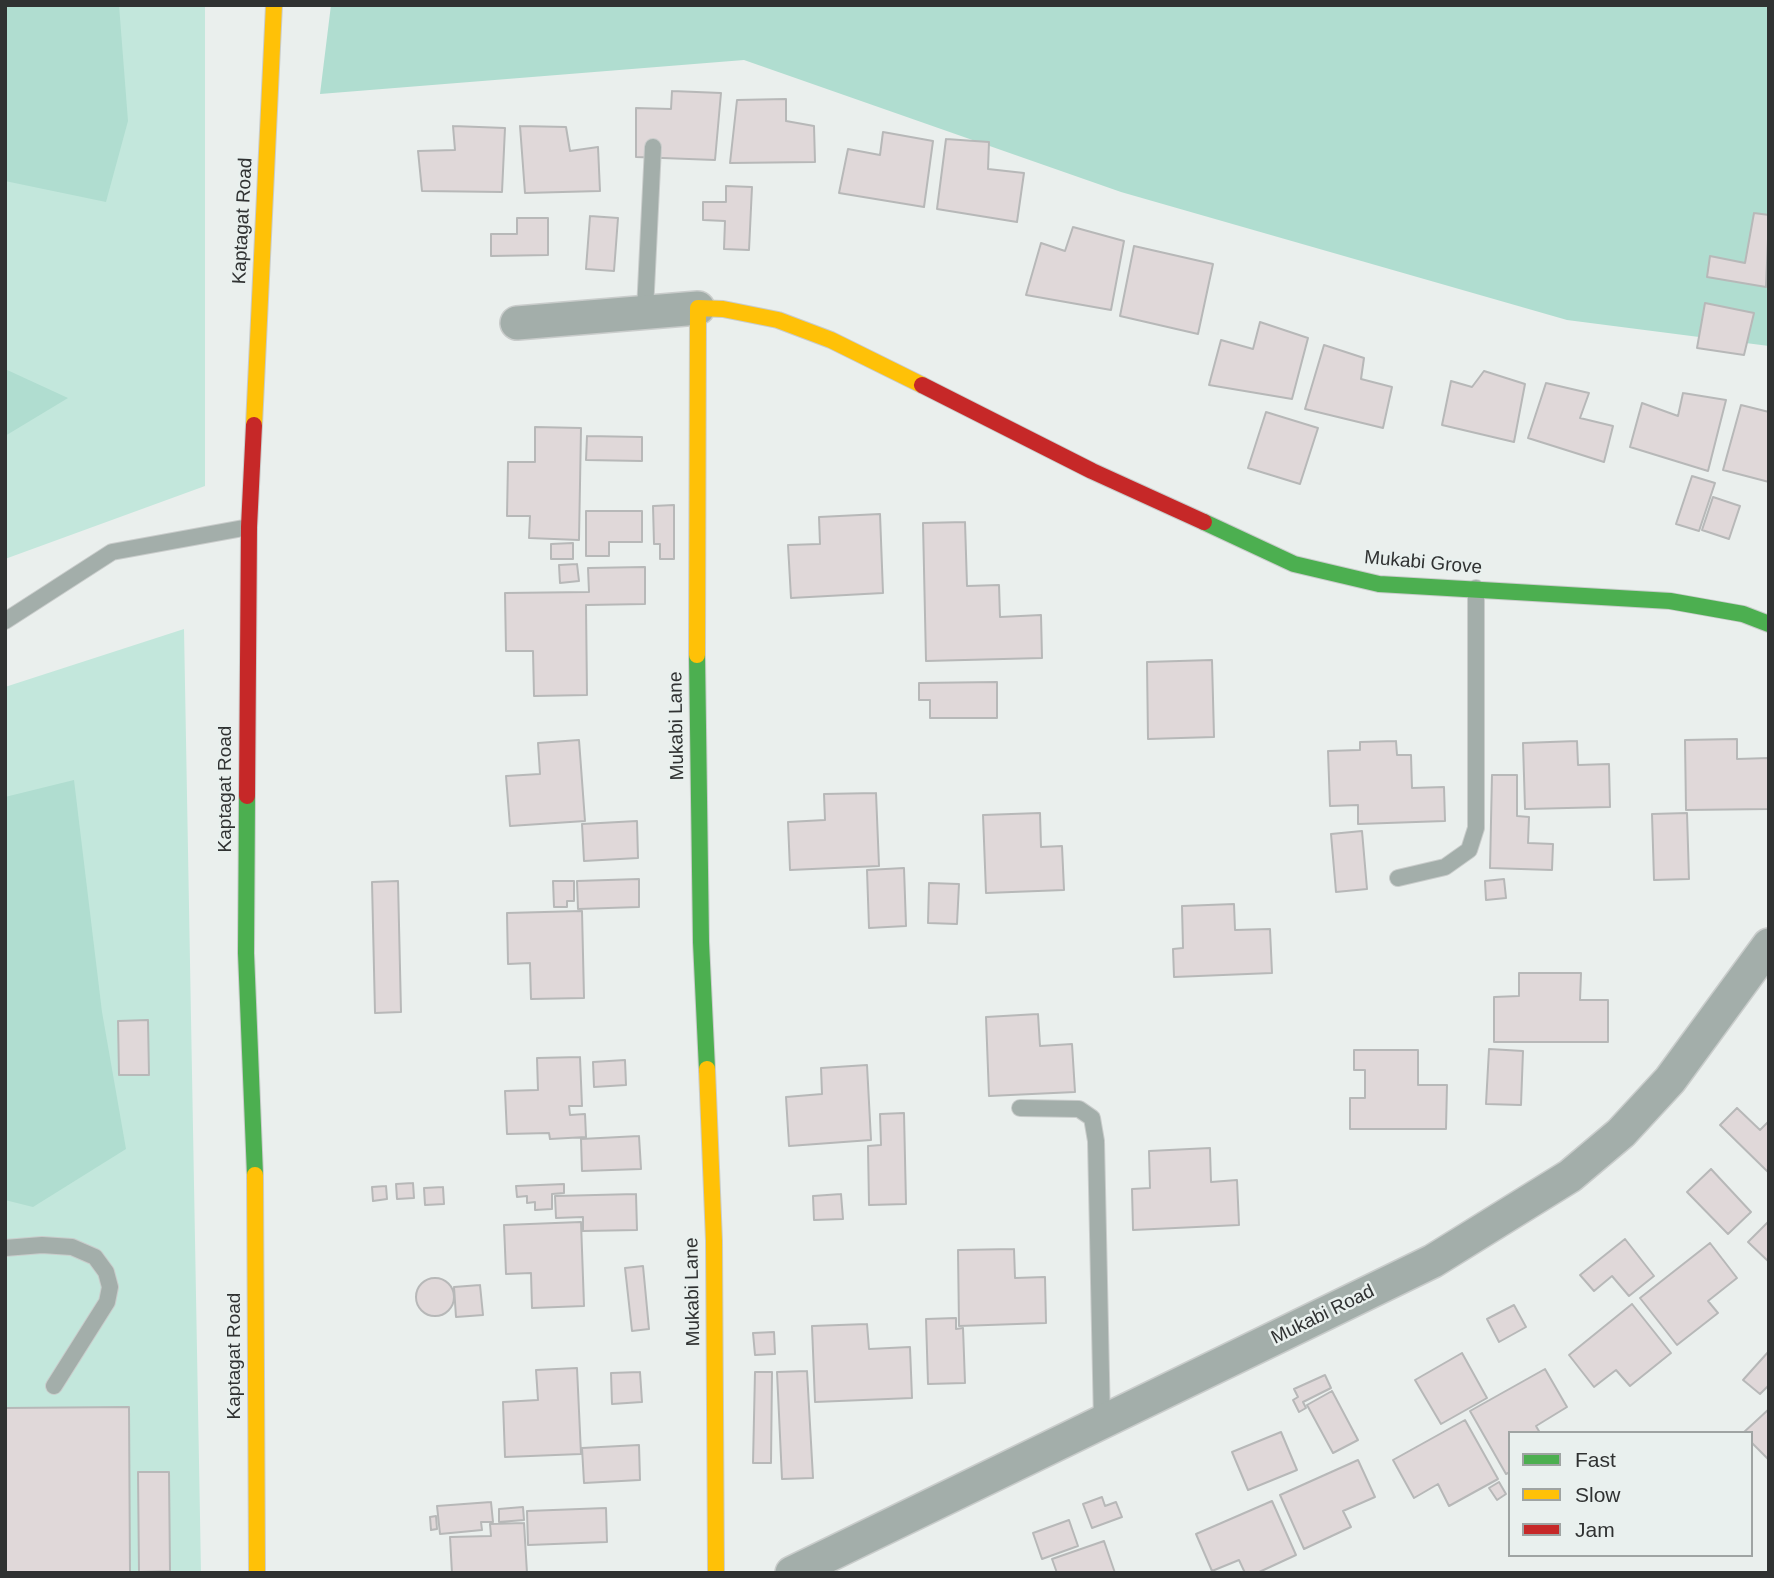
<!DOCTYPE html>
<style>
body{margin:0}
#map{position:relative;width:1774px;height:1578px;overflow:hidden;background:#eaefed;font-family:Helvetica,sans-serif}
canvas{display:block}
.frame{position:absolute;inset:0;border:7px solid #303232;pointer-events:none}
.legend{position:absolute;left:1508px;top:1431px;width:245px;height:126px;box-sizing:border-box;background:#e9f0ee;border:2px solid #9fa4a3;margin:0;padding:9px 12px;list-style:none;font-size:21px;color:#303232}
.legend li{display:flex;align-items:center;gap:14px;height:35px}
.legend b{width:35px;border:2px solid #9fa4a3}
</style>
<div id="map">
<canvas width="1774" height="1578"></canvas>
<div class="frame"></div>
<ul class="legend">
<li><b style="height:9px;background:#4caf50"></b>Fast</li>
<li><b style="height:9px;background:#ffc107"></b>Slow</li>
<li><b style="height:9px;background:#c62828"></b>Jam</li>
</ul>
</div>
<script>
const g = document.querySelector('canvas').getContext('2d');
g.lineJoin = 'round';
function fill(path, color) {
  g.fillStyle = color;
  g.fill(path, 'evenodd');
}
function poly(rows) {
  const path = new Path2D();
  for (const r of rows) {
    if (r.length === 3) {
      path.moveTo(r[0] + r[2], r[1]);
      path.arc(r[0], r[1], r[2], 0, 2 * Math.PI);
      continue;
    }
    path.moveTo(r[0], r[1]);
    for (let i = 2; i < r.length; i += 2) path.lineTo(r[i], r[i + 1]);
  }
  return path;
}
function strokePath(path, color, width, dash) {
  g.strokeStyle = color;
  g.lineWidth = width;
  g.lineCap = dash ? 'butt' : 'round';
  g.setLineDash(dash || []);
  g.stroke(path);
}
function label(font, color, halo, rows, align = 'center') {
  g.font = font + ' Helvetica,sans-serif';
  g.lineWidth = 5;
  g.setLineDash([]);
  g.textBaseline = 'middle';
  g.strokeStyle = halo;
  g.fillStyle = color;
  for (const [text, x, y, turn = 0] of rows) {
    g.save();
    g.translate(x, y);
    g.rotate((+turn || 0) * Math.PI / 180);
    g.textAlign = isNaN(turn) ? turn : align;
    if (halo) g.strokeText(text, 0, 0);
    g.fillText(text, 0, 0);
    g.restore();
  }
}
fill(poly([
 [5,5,205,5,205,486,5,559],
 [184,629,201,1573,5,1573,5,687]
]), '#c3e7dc');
fill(poly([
 [5,5,119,5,128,121,106,202,5,181],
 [331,5,1769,5,1769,346,1567,320,1121,192,744,60,320,94],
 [5,369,68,398,5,436],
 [74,780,102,1012,126,1149,33,1207,5,1200,5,797]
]), '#b0ddd0');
const building = poly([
 [672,91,721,93,715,160,636,157,636,108,671,109,672,91],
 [786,99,786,121,814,126,815,162,730,163,737,100,786,99],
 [453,126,505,128,502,192,422,191,418,151,455,150,453,126],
 [520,126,566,127,570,151,598,147,600,191,525,193,520,126],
 [883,132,933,141,924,207,839,193,848,149,880,155,883,132],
 [946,139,989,142,988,169,1024,173,1017,222,937,209,946,139],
 [726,186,752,187,749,250,724,249,725,221,703,220,703,202,726,202,726,186],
 [1754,213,1769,215,1766,287,1707,277,1710,256,1745,263,1754,213],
 [590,216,618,218,614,271,586,269,590,216],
 [517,218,548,218,548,255,491,256,491,234,517,234,517,218],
 [1073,227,1124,241,1111,310,1026,295,1041,243,1065,251,1073,227],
 [1134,246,1213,264,1198,334,1120,316,1134,246],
 [1705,303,1754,313,1744,355,1697,348,1705,303],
 [1260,322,1308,338,1292,399,1209,385,1221,340,1253,349,1260,322],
 [1324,345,1364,358,1361,379,1392,387,1383,428,1305,409,1324,345],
 [1484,371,1525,384,1514,442,1442,425,1451,381,1472,387,1484,371],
 [1546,383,1589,393,1580,418,1613,426,1604,462,1528,438,1546,383],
 [1683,393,1726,400,1708,471,1630,447,1642,403,1678,416,1683,393],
 [1741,405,1769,412,1769,482,1723,470,1741,405],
 [1266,412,1318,428,1300,484,1248,468,1266,412],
 [535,427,581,428,579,540,529,538,530,516,507,516,508,462,535,462,535,427],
 [587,436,642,437,642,461,586,460,587,436],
 [1692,476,1715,483,1699,531,1676,524,1692,476],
 [1713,497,1740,506,1729,539,1702,530,1713,497],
 [674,505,674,559,660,559,660,544,654,544,653,506,674,505],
 [586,511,642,511,642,542,609,542,609,556,586,556,586,511],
 [880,514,883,593,791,598,788,545,820,544,819,517,880,514],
 [965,522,967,586,999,585,1000,617,1041,615,1042,658,926,661,923,523,965,522],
 [573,543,573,559,551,559,551,544,573,543],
 [577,564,579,581,560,583,559,565,577,564],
 [645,567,645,604,586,605,587,695,534,696,533,651,506,651,505,593,589,592,588,568,645,567],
 [1212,660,1214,737,1148,739,1147,662,1212,660],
 [997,682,997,718,930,718,930,700,919,700,919,683,997,682],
 [1737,739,1737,759,1769,758,1769,809,1686,810,1685,740,1737,739],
 [579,740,585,821,510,826,506,776,540,774,538,743,579,740],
 [1396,741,1397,755,1411,755,1412,788,1444,787,1445,821,1358,824,1358,805,1330,806,1328,751,1360,750,1360,742,1396,741],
 [1577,741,1578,765,1609,764,1610,807,1525,809,1523,743,1577,741],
 [1492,775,1517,775,1517,816,1529,817,1528,843,1553,844,1552,870,1490,868,1492,775],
 [876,793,879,866,790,870,788,822,825,820,824,794,876,793],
 [1040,813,1041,847,1062,846,1064,890,986,893,983,815,1040,813],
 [1687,813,1689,879,1654,880,1652,814,1687,813],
 [637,821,638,858,584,861,582,824,637,821],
 [1362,831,1367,889,1336,892,1331,834,1362,831],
 [904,868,906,926,869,928,867,870,904,868],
 [639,879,639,907,578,909,577,881,639,879],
 [1504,879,1506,898,1486,900,1485,881,1504,879],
 [398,881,401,1012,375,1013,372,882,398,881],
 [553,881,574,881,574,901,567,901,567,907,554,907,553,881],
 [929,883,959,884,957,924,928,923,929,883],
 [1234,904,1235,930,1270,929,1272,973,1174,977,1173,949,1183,948,1182,906,1234,904],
 [582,911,584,998,531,999,530,963,508,964,507,913,582,911],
 [1519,973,1581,973,1580,1000,1608,1000,1608,1042,1494,1042,1494,997,1519,996,1519,973],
 [1038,1014,1040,1046,1072,1044,1075,1092,989,1096,986,1017,1038,1014],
 [148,1020,149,1075,119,1075,118,1021,148,1020],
 [1489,1049,1523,1051,1521,1105,1486,1104,1489,1049],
 [1354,1050,1418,1050,1418,1085,1447,1085,1446,1129,1350,1129,1350,1098,1365,1098,1365,1070,1354,1070,1354,1050],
 [580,1057,582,1106,569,1106,570,1115,585,1114,586,1137,550,1139,549,1133,507,1134,505,1091,538,1090,537,1058,580,1057],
 [625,1060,626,1085,594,1087,593,1062,625,1060],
 [867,1065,871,1140,789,1146,786,1097,822,1094,821,1068,867,1065],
 [1737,1108,1760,1130,1769,1121,1769,1173,1720,1125,1737,1108],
 [904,1113,906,1204,869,1205,868,1146,881,1145,880,1114,904,1113],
 [639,1136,641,1169,582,1171,581,1139,639,1136],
 [1210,1148,1211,1182,1237,1180,1239,1225,1133,1230,1132,1189,1150,1188,1149,1151,1210,1148],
 [1711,1169,1751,1212,1728,1234,1687,1192,1711,1169],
 [413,1183,414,1198,397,1199,396,1184,413,1183],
 [564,1184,564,1193,552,1194,552,1209,535,1210,535,1202,527,1203,527,1196,517,1197,516,1186,564,1184],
 [386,1186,387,1199,373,1201,372,1187,386,1186],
 [443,1187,444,1204,425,1205,424,1188,443,1187],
 [636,1194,637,1230,583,1231,583,1217,556,1218,555,1196,636,1194],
 [841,1194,843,1219,814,1220,813,1196,841,1194],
 [1769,1221,1769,1262,1748,1242,1769,1221],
 [581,1222,584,1306,532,1308,531,1273,506,1274,504,1225,581,1222],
 [1625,1239,1654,1276,1629,1296,1612,1276,1594,1291,1580,1275,1625,1239],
 [1710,1243,1737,1278,1708,1301,1718,1313,1677,1345,1640,1298,1710,1243],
 [1014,1249,1015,1278,1045,1277,1046,1323,959,1326,958,1250,1014,1249],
 [643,1266,649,1329,632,1331,625,1268,643,1266],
 [435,1297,19],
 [480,1285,483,1315,456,1317,454,1287,480,1285],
 [1632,1304,1671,1353,1630,1386,1616,1370,1594,1387,1569,1355,1632,1304],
 [1514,1305,1526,1327,1499,1342,1487,1319,1514,1305],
 [956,1318,956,1329,963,1328,965,1383,928,1384,926,1319,956,1318],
 [867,1324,869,1349,910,1347,912,1398,815,1402,812,1326,867,1324],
 [774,1332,775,1354,755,1355,753,1333,774,1332],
 [1769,1351,1769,1385,1760,1394,1743,1380,1769,1351],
 [1462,1353,1487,1398,1441,1424,1415,1380,1462,1353],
 [577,1368,581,1454,505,1457,503,1402,538,1400,536,1370,577,1368],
 [1545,1369,1567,1407,1536,1426,1540,1433,1510,1433,1510,1472,1506,1474,1470,1411,1545,1369],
 [807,1371,813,1478,782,1479,777,1372,807,1371],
 [640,1372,642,1402,612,1404,611,1373,640,1372],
 [755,1372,772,1372,771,1463,753,1463,755,1372],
 [1325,1375,1331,1388,1303,1402,1306,1408,1299,1412,1293,1400,1298,1397,1294,1389,1325,1375],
 [1332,1391,1358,1440,1333,1453,1307,1405,1332,1391],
 [129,1407,130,1573,5,1573,5,1408,129,1407],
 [1769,1409,1769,1458,1768,1459,1751,1442,1751,1433,1743,1433,1769,1409],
 [1465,1420,1498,1479,1449,1506,1438,1484,1414,1498,1393,1460,1465,1420],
 [1281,1432,1297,1470,1248,1490,1232,1452,1281,1432],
 [639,1445,640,1480,584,1483,582,1448,639,1445],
 [1358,1460,1375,1497,1343,1511,1351,1527,1304,1549,1280,1495,1358,1460],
 [138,1472,169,1472,170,1571,139,1572,138,1472],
 [1499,1482,1506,1494,1497,1500,1489,1488,1499,1482],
 [1102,1497,1105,1506,1116,1502,1122,1517,1092,1528,1083,1504,1102,1497],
 [1272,1501,1296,1555,1257,1573,1245,1573,1239,1560,1212,1571,1196,1534,1272,1501],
 [491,1502,493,1522,481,1522,482,1530,440,1534,437,1506,491,1502],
 [523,1507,524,1520,499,1522,499,1509,523,1507],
 [606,1508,607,1542,528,1545,527,1511,606,1508],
 [436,1516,437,1529,431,1530,430,1517,436,1516],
 [1069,1520,1078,1546,1042,1559,1033,1533,1069,1520],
 [524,1523,527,1573,452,1573,450,1537,491,1536,490,1524,524,1523],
 [1104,1541,1115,1573,1057,1573,1052,1559,1104,1541]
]);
fill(building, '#e0d8d9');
strokePath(building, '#b7b8b8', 2);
const lane = poly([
 [645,310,653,147],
 [5,621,112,552,249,527],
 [1398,878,1445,867,1469,850,1476,828,1476,588],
 [1020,1108,1079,1109,1092,1118,1096,1141,1102,1422],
 [5,1248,42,1245,72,1247,95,1257,106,1272,110,1287,107,1302,54,1386]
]);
const street = poly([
 [517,323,698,308],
 [792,1573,1433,1261,1570,1176,1621,1133,1670,1080,1769,945]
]);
const fast = poly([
 [1204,522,1294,564,1379,584,1670,601,1743,614,1769,624],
 [697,655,701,942,707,1069],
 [247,796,246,953,255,1175]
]);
const slow = poly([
 [254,425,274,5],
 [697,655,698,308,723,309,778,320,831,340,922,385],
 [707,1069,714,1241,716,1573],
 [255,1175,257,1573]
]);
const jam = poly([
 [922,385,1092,471,1204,522],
 [247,796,249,527,254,425]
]);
strokePath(lane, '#c9cccb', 18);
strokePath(street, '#c9cccb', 36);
strokePath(fast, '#c9cccb', 18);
strokePath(slow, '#c9cccb', 18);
strokePath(jam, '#c9cccb', 18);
strokePath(lane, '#a3aeaa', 16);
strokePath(street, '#a3aeaa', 33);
strokePath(fast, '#4caf50', 16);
strokePath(slow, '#ffc107', 16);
strokePath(jam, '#c62828', 16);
label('19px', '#303232', '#e9f0ee', [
 ["Kaptagat Road",243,221,-87],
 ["Mukabi Grove",1423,563,5],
 ["Mukabi Lane",677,726,-91],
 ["Kaptagat Road",226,789,-90],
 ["Mukabi Lane",693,1292,-91],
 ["Mukabi Road",1323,1315,-26],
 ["Kaptagat Road",235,1356,-90]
]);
</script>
